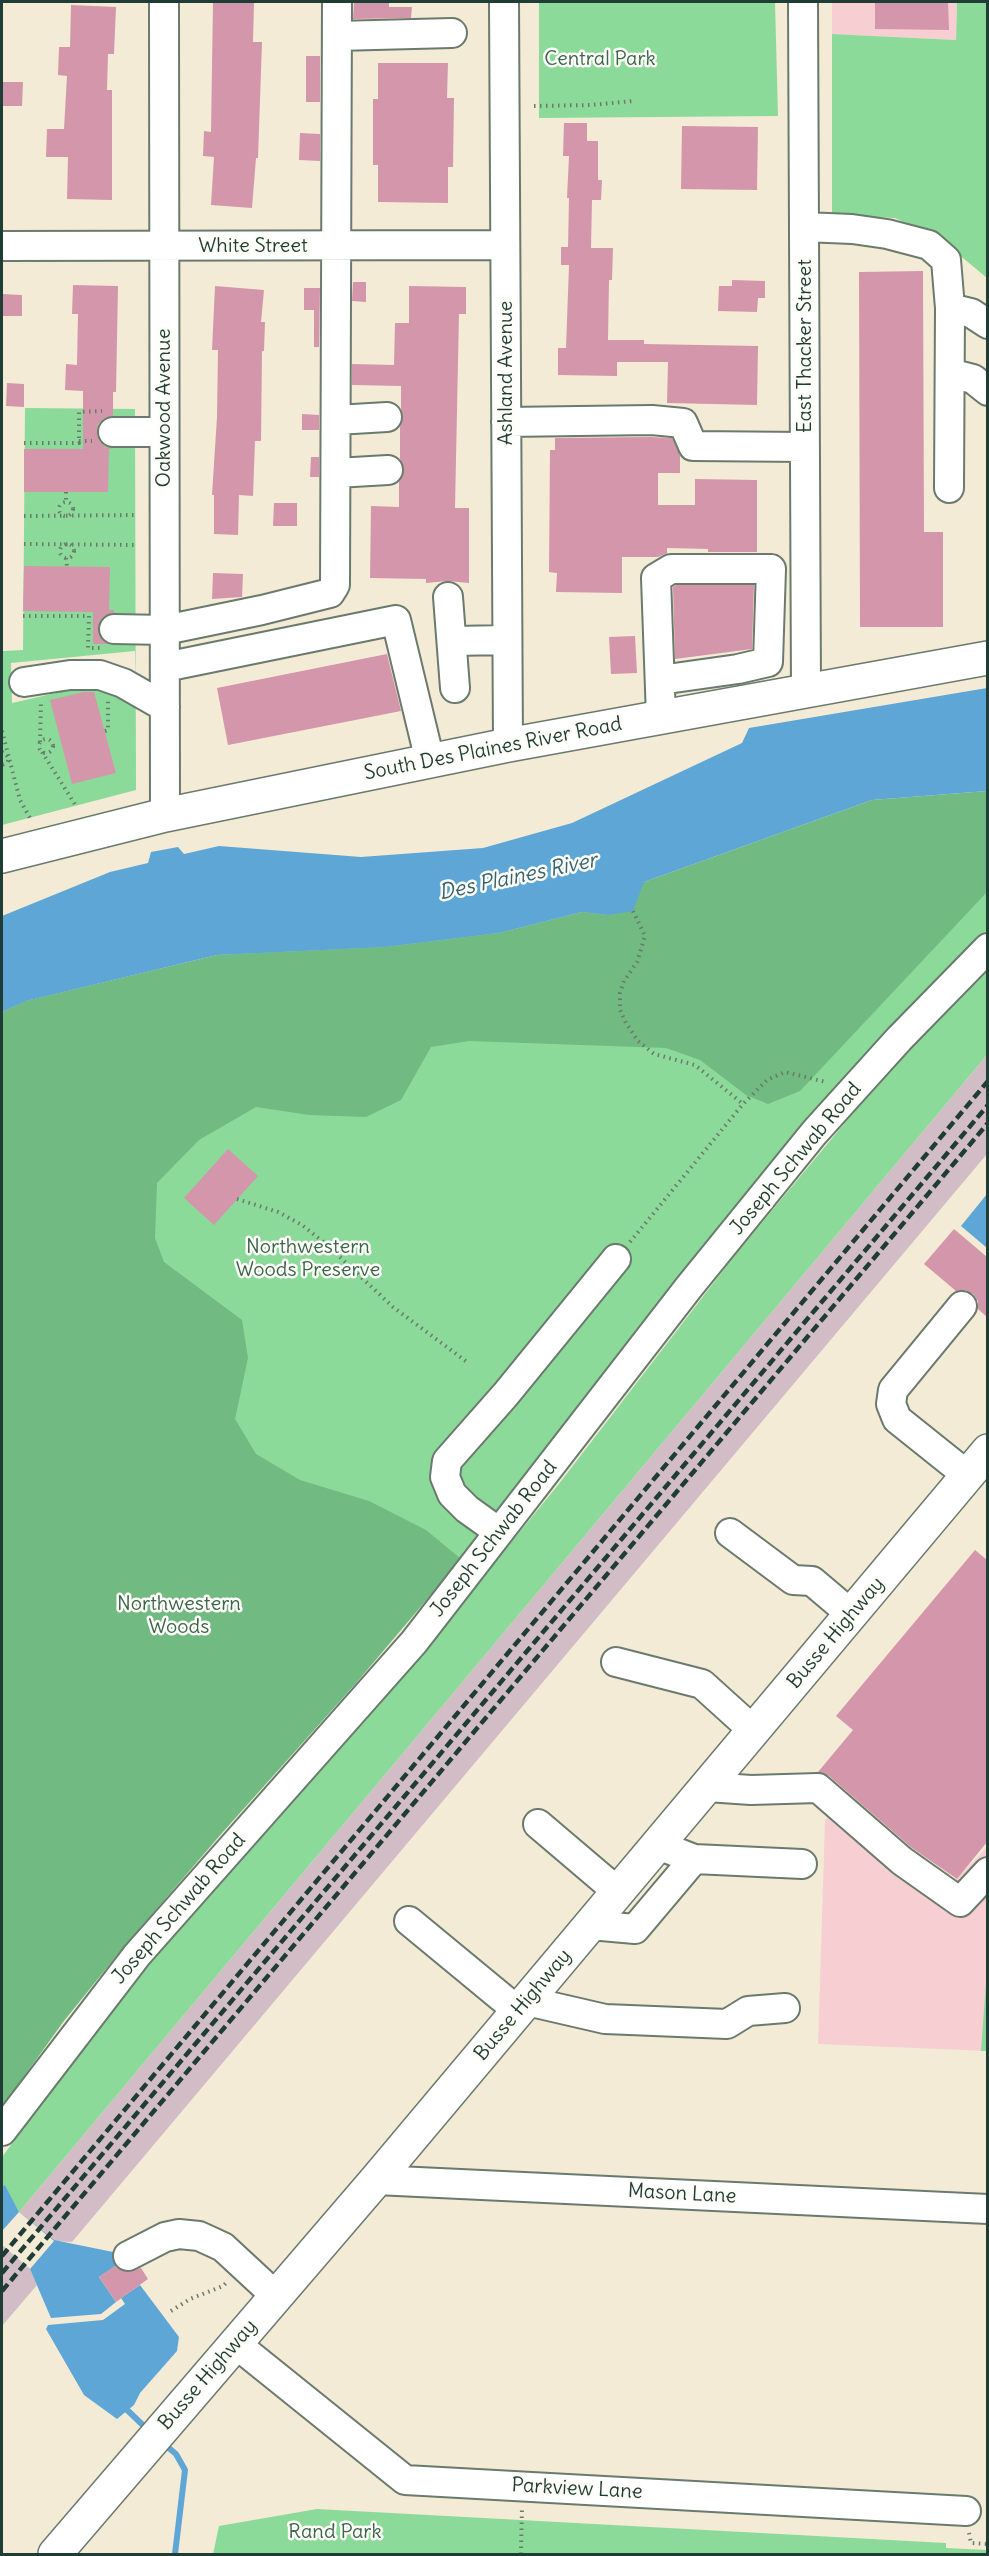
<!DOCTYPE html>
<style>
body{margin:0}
#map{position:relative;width:989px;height:2556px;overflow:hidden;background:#f4ebd6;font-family:Delius,sans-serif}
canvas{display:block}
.frame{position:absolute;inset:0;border:3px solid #1f3d34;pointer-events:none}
</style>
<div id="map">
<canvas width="989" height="2556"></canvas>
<div class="frame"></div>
</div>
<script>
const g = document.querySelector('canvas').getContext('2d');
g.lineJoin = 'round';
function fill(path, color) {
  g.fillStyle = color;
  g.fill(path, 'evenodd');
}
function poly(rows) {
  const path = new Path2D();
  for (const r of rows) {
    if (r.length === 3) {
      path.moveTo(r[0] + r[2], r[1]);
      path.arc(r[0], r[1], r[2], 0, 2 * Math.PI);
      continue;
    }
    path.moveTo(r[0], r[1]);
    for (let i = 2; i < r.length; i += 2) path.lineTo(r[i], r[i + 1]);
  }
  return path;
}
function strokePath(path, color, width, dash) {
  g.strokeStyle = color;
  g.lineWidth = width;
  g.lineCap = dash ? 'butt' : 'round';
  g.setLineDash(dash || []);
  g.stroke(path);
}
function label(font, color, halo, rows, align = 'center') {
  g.font = font + ' Delius,sans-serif';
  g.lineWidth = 5;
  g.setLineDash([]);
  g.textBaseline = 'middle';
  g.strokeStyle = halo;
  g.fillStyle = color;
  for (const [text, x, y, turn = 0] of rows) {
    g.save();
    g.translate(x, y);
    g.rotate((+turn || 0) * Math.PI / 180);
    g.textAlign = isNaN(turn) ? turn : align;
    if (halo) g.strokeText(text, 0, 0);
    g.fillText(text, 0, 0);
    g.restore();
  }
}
fill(poly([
 [832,2,957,2,956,40,832,34],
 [844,1795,951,1885,987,1847,987,2051,818,2044,825,1820]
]), '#f7cfd3');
fill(poly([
 [987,1055,987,1154,72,2242,54,2241,19,2212],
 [2,2245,30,2269,37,2285,2,2326]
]), '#d2bdc7');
fill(poly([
 [539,2,775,2,778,116,539,118],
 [957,2,987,2,987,278,939,238,895,218,832,215,832,34,956,40],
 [25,408,135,409,136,790,2,825,3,651,23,650],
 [135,651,136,704,91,685,12,703,11,663],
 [987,791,987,930,811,1117,687,1266,461,1559,356,1683,221,1834,117,1955,63,2022,2,2107,2,1012,217,955,499,933,582,912,644,882],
 [987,965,987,1055,19,2212,5,2186,2,2187,2,2157,124,1994,166,1942,373,1711,558,1485,735,1255,853,1113,862,1099],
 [986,1983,988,1983,987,2051,981,2051],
 [317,2509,946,2543,946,2548,987,2550,987,2554,213,2554,219,2526]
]), '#8cda99');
fill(poly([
 [987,791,987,892,800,1091,768,1104,746,1095,700,1060,666,1048,469,1041,431,1047,401,1100,366,1117,309,1115,256,1107,199,1140,157,1183,155,1238,164,1262,242,1320,248,1358,235,1419,256,1454,300,1480,369,1501,426,1530,461,1559,356,1683,221,1834,117,1955,63,2022,2,2107,2,1012,25,1001,217,955,385,947,499,933,582,912,608,915,644,882,872,800]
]), '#71ba81');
fill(poly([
 [987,688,987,791,872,800,644,882,633,911,608,915,582,912,499,933,385,947,217,955,26,1001,2,1012,2,916,110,872,148,863,151,852,178,847,184,854,219,846,361,857,483,848,572,823,742,743,749,728],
 [987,1194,987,1248,961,1226],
 [5,2185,19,2212,54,2240,118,2253,123,2261,99,2277,116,2302,101,2314,51,2318,30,2269,2,2245,2,2187],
 [140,2285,179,2337,177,2351,140,2393,134,2405,117,2419,84,2395,46,2329,48,2325,103,2320,125,2304,121,2298]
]), '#5ea6d5');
fill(poly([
 [19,2212,54,2241,30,2269,2,2245,2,2231]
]), '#f4ebd6');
strokePath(poly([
 [122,2405,149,2431],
 [164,2444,176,2454,185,2470,175,2554]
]), '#5ea6d5', 6);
fill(poly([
 [213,2,254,2,253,42,262,42,258,158,256,158,252,208,211,205,214,157,203,156,204,131,211,132],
 [354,2,389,2,389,7,412,7,411,18,353,19],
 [875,2,948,2,949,30,875,29],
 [71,5,116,7,114,54,108,54,107,90,112,90,112,200,67,199,68,157,46,157,47,129,64,129,67,76,58,75,59,47,70,47],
 [306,56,320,56,320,102,306,102],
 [378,63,448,63,447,98,454,98,453,167,448,167,448,203,378,202,378,165,373,165,373,99,378,99],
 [2,82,23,82,22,106,2,106],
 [564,123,587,123,587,141,598,141,598,180,602,180,601,200,592,200,591,248,613,248,612,280,609,280,608,340,644,340,644,344,758,346,757,405,667,403,668,362,617,362,617,376,558,375,558,348,566,348,569,265,561,265,561,247,568,247,569,198,567,198,569,156,563,156],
 [682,126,758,127,757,190,681,189],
 [300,133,320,134,320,161,299,160],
 [923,271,924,532,943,532,943,627,860,627,859,272],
 [732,280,765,281,765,298,758,298,757,312,718,311,719,286,732,286],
 [353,282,366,282,366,302,352,301],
 [73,285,118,286,116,392,113,392,113,416,104,418,98,424,97,431,99,441,105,447,113,448,109,449,108,492,24,492,24,449,83,449,83,391,65,390,66,364,77,365,78,314,72,314],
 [215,286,264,290,261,322,265,322,264,351,262,351,261,441,255,441,253,496,239,495,238,535,214,534,214,495,212,495,217,417,218,350,212,350],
 [409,286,466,287,466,314,459,314,455,508,469,508,469,583,447,581,426,583,426,579,370,578,371,506,399,507,399,482,404,470,400,459,400,426,403,417,401,408,401,386,352,385,352,364,394,365,395,323,409,323],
 [304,288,320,288,319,347,314,347,314,310,304,310],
 [2,294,22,295,22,316,2,316],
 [7,383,24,384,24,407,6,406],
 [302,414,319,415,319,430,302,430],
 [651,437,672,438,680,455,680,473,658,473,658,505,695,505,695,479,757,480,757,552,708,552,708,549,667,548,667,553,658,557,622,557,622,593,556,592,557,573,549,572,550,450,555,450,555,438],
 [311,457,319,457,319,477,310,477],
 [274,503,297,503,297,526,273,526],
 [24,566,110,567,109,610,114,610,114,613,107,614,100,620,98,629,100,637,110,644,93,644,93,612,23,611],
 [213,573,243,574,242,597,212,599],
 [676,585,754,585,752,649,675,659,673,587],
 [635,636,637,673,611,674,609,637],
 [387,654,401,711,228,745,217,688],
 [84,692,94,692,116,773,72,784,50,700],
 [228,1149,258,1176,214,1225,184,1198],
 [954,1229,987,1257,987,1317,978,1309,978,1301,973,1294,965,1290,956,1291,924,1264],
 [975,1550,987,1560,987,1842,957,1879,912,1848,829,1776,818,1772,853,1730,836,1716],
 [115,2266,127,2272,141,2268,148,2279,116,2302,99,2277]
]), '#d496ab');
const minor = poly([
 [164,2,165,815],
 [504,2,508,745],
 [803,2,806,690],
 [337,36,452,33],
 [804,227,852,229,887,234,929,245,946,260,950,308,971,313,988,324],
 [2,246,505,245],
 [950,373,973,379,988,391],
 [336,420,387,417],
 [506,422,652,420,683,423,693,446,805,447],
 [113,432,164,432],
 [336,473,388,470],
 [949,488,950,308],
 [448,597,455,688],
 [114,629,165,630,262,610,330,593,335,585,337,2],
 [452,641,507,640],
 [165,667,396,620,430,761],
 [660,680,738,669,768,662,771,569,671,569,656,578,661,717],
 [24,682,70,675,100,675,123,683,165,707],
 [962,1306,893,1390,891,1404,897,1419,967,1475],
 [499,1532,467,1509,452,1494,445,1477,447,1461,506,1394,616,1259],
 [730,1533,793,1580,812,1581,851,1614],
 [616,1662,702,1684,754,1731],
 [707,1787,751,1790,818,1788,902,1861,960,1902,988,1872],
 [538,1824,618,1892],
 [658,1845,694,1859,802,1864],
 [409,1921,518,2011],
 [590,1925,635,1929,694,1859],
 [527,2001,605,2019,727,2024,748,2011,785,2008],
 [2,2131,137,1955,414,1642,689,1287,814,1133,899,1039,988,948],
 [376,2180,988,2209],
 [128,2256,165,2237,179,2234,199,2236,223,2247,277,2297],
 [236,2344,405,2480,966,2511]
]);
const major = poly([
 [2,856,165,815,508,745,988,658],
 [55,2554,376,2180,988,1451]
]);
strokePath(minor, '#6a7a6d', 32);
strokePath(major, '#6a7a6d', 36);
strokePath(poly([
 [534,106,591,105,633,101],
 [79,441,92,441],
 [24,443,79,443,79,412,102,411],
 [66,492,66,502],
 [66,509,7],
 [24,516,138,515],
 [24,544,138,545],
 [67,551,7],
 [66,558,67,567],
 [23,616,89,616,88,648,101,648],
 [2,731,20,800,30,818],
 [105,731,108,730,108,701],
 [46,746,7],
 [40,742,41,701],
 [2,752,6,754,9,759,7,763,2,765],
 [42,752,76,806],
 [633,911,645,936,637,962,624,981,620,993,620,1010,626,1023,638,1041,654,1054,695,1065,743,1104],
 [237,1199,278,1212,302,1225,327,1245,393,1307,467,1362],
 [630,1242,743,1104,767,1080,785,1072,826,1082],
 [171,2311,190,2299,223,2286,228,2281],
 [969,2533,971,2543,988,2544],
 [521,2554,522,2508]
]), '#6a7a6d', 4, [1.5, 4.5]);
strokePath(minor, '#fff', 28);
strokePath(major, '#fff', 33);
strokePath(poly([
 [2,2256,988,1081],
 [2,2273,988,1105],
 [2,2291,988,1123]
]), '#1f3d34', 4.5, [9, 4.5]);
label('20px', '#3a644d', '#fdfcf7', [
 ["Central Park",600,59],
 ["Northwestern",308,1247],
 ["Woods Preserve",308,1270],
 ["Northwestern",179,1604],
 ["Woods",179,1627],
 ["Rand Park",335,2532]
]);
label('20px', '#1f3d34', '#fdfcf7', [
 ["White Street",253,246],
 ["East Thacker Street",805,346,-90],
 ["Ashland Avenue",506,373,-90],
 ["Oakwood Avenue",164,408,-90],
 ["South Des Plaines River Road",493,749,-11],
 ["Joseph Schwab Road",796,1159,-50],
 ["Joseph Schwab Road",494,1539,-52],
 ["Busse Highway",836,1633,-50],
 ["Joseph Schwab Road",179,1909,-49],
 ["Busse Highway",523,2005,-50],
 ["Mason Lane",682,2194,3],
 ["Busse Highway",208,2375,-49],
 ["Parkview Lane",577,2489,3]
]);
label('italic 21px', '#35626c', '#fdfcf7', [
 ["Des Plaines River",518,877,-12]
]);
</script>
